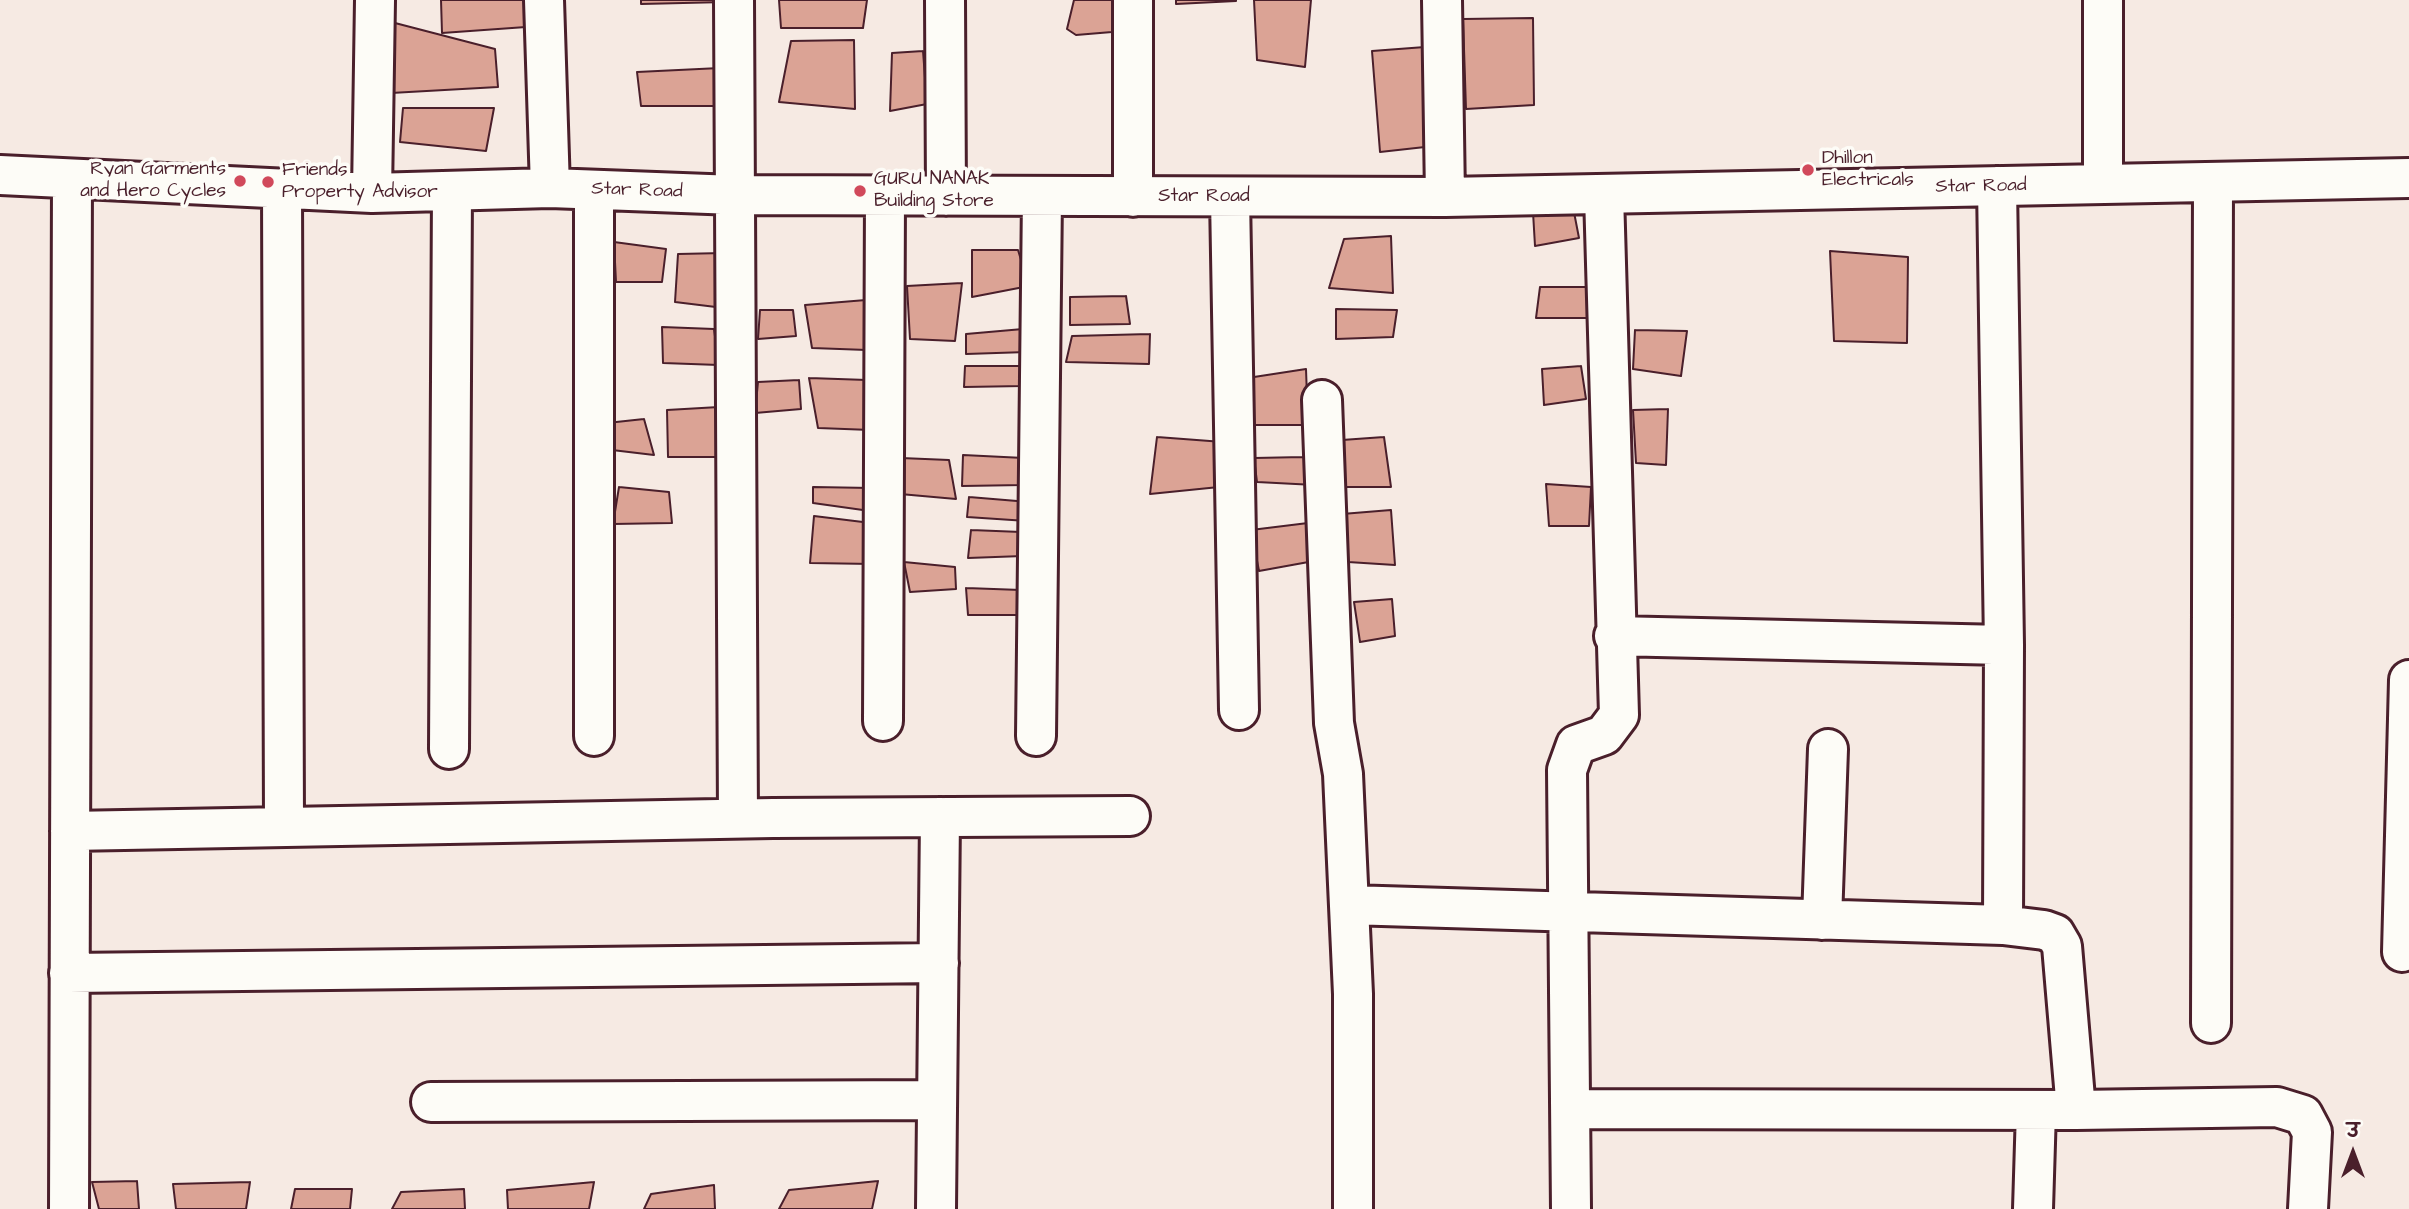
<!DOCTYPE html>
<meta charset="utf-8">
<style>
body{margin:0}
#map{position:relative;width:2409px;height:1209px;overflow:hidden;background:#f6eae3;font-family:"Architects Daughter","Playpen Sans Deva",sans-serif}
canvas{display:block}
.north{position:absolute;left:2318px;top:1118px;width:70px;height:70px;-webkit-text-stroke:5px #fdfcf7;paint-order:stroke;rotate:0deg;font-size:19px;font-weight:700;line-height:28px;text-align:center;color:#4a1f2b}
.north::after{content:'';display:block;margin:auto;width:24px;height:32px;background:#4a1f2b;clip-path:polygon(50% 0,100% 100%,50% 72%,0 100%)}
</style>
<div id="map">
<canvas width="2409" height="1209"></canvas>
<div class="north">उ</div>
</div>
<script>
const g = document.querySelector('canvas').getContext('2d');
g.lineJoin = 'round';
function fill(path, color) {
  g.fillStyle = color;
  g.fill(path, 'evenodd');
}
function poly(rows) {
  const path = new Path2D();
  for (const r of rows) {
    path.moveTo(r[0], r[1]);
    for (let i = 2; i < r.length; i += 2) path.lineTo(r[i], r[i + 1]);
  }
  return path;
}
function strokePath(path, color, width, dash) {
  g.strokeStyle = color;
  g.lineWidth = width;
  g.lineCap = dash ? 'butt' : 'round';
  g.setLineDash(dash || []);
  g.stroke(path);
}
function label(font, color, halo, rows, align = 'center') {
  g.font = font + ' "Architects Daughter",sans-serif';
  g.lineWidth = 7;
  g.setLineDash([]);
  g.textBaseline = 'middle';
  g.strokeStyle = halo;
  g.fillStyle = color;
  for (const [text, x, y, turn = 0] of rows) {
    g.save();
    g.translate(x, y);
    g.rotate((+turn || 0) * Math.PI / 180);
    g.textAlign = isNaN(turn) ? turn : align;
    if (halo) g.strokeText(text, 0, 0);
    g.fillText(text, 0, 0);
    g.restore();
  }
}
const building = poly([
 [441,0,525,0,526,27,442,33,441,0],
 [641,0,726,0,726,2,641,4,641,0],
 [779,0,867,0,863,28,781,28,779,0],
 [1074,0,1112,0,1112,32,1076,35,1067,29,1074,0],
 [1176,0,1236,0,1236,1,1176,4,1176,0],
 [1254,0,1311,0,1305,67,1257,60,1254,0],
 [1533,18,1534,105,1466,109,1463,19,1533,18],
 [395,23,495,49,498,87,391,93,395,23],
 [854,40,855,109,779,102,791,41,854,40],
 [1425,47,1425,147,1380,152,1372,51,1425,47],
 [923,51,927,104,890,111,892,53,923,51],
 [720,68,723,106,641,106,637,72,720,68],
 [403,108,494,108,486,151,400,142,403,108],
 [1573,207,1579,238,1535,246,1533,212,1573,207],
 [1391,236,1393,293,1329,288,1344,239,1391,236],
 [614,242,666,249,662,282,616,282,614,242],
 [972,250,1018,250,1029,286,972,297,972,250],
 [1830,251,1908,257,1907,343,1834,341,1830,251],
 [724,253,724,308,675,302,678,254,724,253],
 [962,283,955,341,910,339,907,286,962,283],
 [1540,287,1586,287,1591,318,1536,318,1540,287],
 [1126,296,1130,324,1070,325,1070,297,1126,296],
 [866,300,867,350,812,348,805,305,866,300],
 [1336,309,1397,310,1393,337,1336,339,1336,309],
 [760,310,793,310,796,336,758,339,760,310],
 [662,327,714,329,719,365,663,363,662,327],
 [1023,329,1027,352,966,354,966,334,1023,329],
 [1635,330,1687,331,1681,376,1633,369,1635,330],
 [1150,334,1149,364,1066,362,1072,336,1150,334],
 [965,366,1023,366,1023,386,964,387,965,366],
 [1581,366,1586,399,1544,405,1542,369,1581,366],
 [1306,369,1308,425,1254,425,1254,377,1306,369],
 [809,378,867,380,871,430,818,428,809,378],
 [799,380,801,409,755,413,758,382,799,380],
 [719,407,722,457,668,457,667,410,719,407],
 [1668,409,1666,465,1636,463,1633,410,1668,409],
 [644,419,654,455,612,450,607,423,644,419],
 [1157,437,1223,442,1219,487,1150,494,1157,437],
 [1384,437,1391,487,1342,487,1342,440,1384,437],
 [963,455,1024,458,1023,485,962,486,963,455],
 [1304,457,1315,485,1257,482,1254,458,1304,457],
 [901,458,949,460,956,499,900,494,901,458],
 [1546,484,1591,487,1589,526,1549,526,1546,484],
 [619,487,669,492,672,523,613,524,619,487],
 [813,487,872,488,870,511,813,503,813,487],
 [969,497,1029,502,1027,521,967,517,969,497],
 [1391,510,1395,565,1348,562,1342,514,1391,510],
 [814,516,871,523,873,564,810,563,814,516],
 [1308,523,1314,561,1259,571,1251,530,1308,523],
 [971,530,1021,532,1023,556,968,558,971,530],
 [904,562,955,567,956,589,910,592,904,562],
 [966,588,1021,590,1025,615,968,615,966,588],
 [1392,599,1395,636,1360,642,1354,602,1392,599],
 [137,1181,139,1209,99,1209,92,1182,137,1181],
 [878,1181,872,1209,779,1209,789,1190,878,1181],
 [250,1182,246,1209,176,1209,173,1184,250,1182],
 [594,1182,589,1209,508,1209,507,1190,594,1182],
 [714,1185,715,1209,644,1209,651,1194,714,1185],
 [295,1189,352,1189,350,1209,291,1209,295,1189],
 [464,1189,465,1209,392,1209,401,1192,464,1189]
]);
fill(building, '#dba395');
strokePath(building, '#4a1f2b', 2);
const minor = poly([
 [544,0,550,188],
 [734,0,738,818],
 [945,0,946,196],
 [1133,0,1133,197],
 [1442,0,1445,197],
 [0,175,372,193,550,188,735,195,1445,197,2409,178],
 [2103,184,2103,0],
 [1997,186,2004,645,2003,925],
 [282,189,284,825],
 [594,190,594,736],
 [372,193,375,0],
 [1230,197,1239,710],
 [1322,400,1334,723,1343,774,1353,994,1353,1209],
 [1614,636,2004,645],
 [883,721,885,196],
 [1036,736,1042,196],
 [449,749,452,191],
 [70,831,773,818,1130,816],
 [1349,905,2003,925,2044,930,2055,934,2062,946,2076,1110],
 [1822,920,1828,749],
 [2402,952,2409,680],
 [69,973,939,963],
 [2211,1023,2213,182],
 [431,1102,937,1100],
 [1571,1109,2076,1110,2277,1107,2303,1115,2312,1132,2308,1209],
 [69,1209,72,179],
 [936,1209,940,817],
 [1571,1209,1567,770,1576,745,1604,735,1619,715,1604,194],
 [2033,1209,2036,1110]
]);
strokePath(minor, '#4a1f2b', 44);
strokePath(minor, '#fdfcf7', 38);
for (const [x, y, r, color] of [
 [1808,170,7,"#d1495b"],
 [240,181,7,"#d1495b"],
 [268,182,7,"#d1495b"],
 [860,191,7,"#d1495b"]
]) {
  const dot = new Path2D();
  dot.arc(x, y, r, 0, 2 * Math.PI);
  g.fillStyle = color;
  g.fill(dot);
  strokePath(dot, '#fdfcf7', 2.5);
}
label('19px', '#4a1f2b', '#fdfcf7', [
 ["Dhillon",1822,159],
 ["Electricals",1822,181],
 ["Ryan Garments",226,170,"right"],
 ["and Hero Cycles",226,192,"right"],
 ["Friends",282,171],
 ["Property Advisor",282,193],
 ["GURU NANAK",874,180],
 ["Building Store",874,202]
], 'left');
label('19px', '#4a1f2b', '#fdfcf7', [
 ["Star Road",1981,187,-1],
 ["Star Road",637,191,2],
 ["Star Road",1204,197]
]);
</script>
